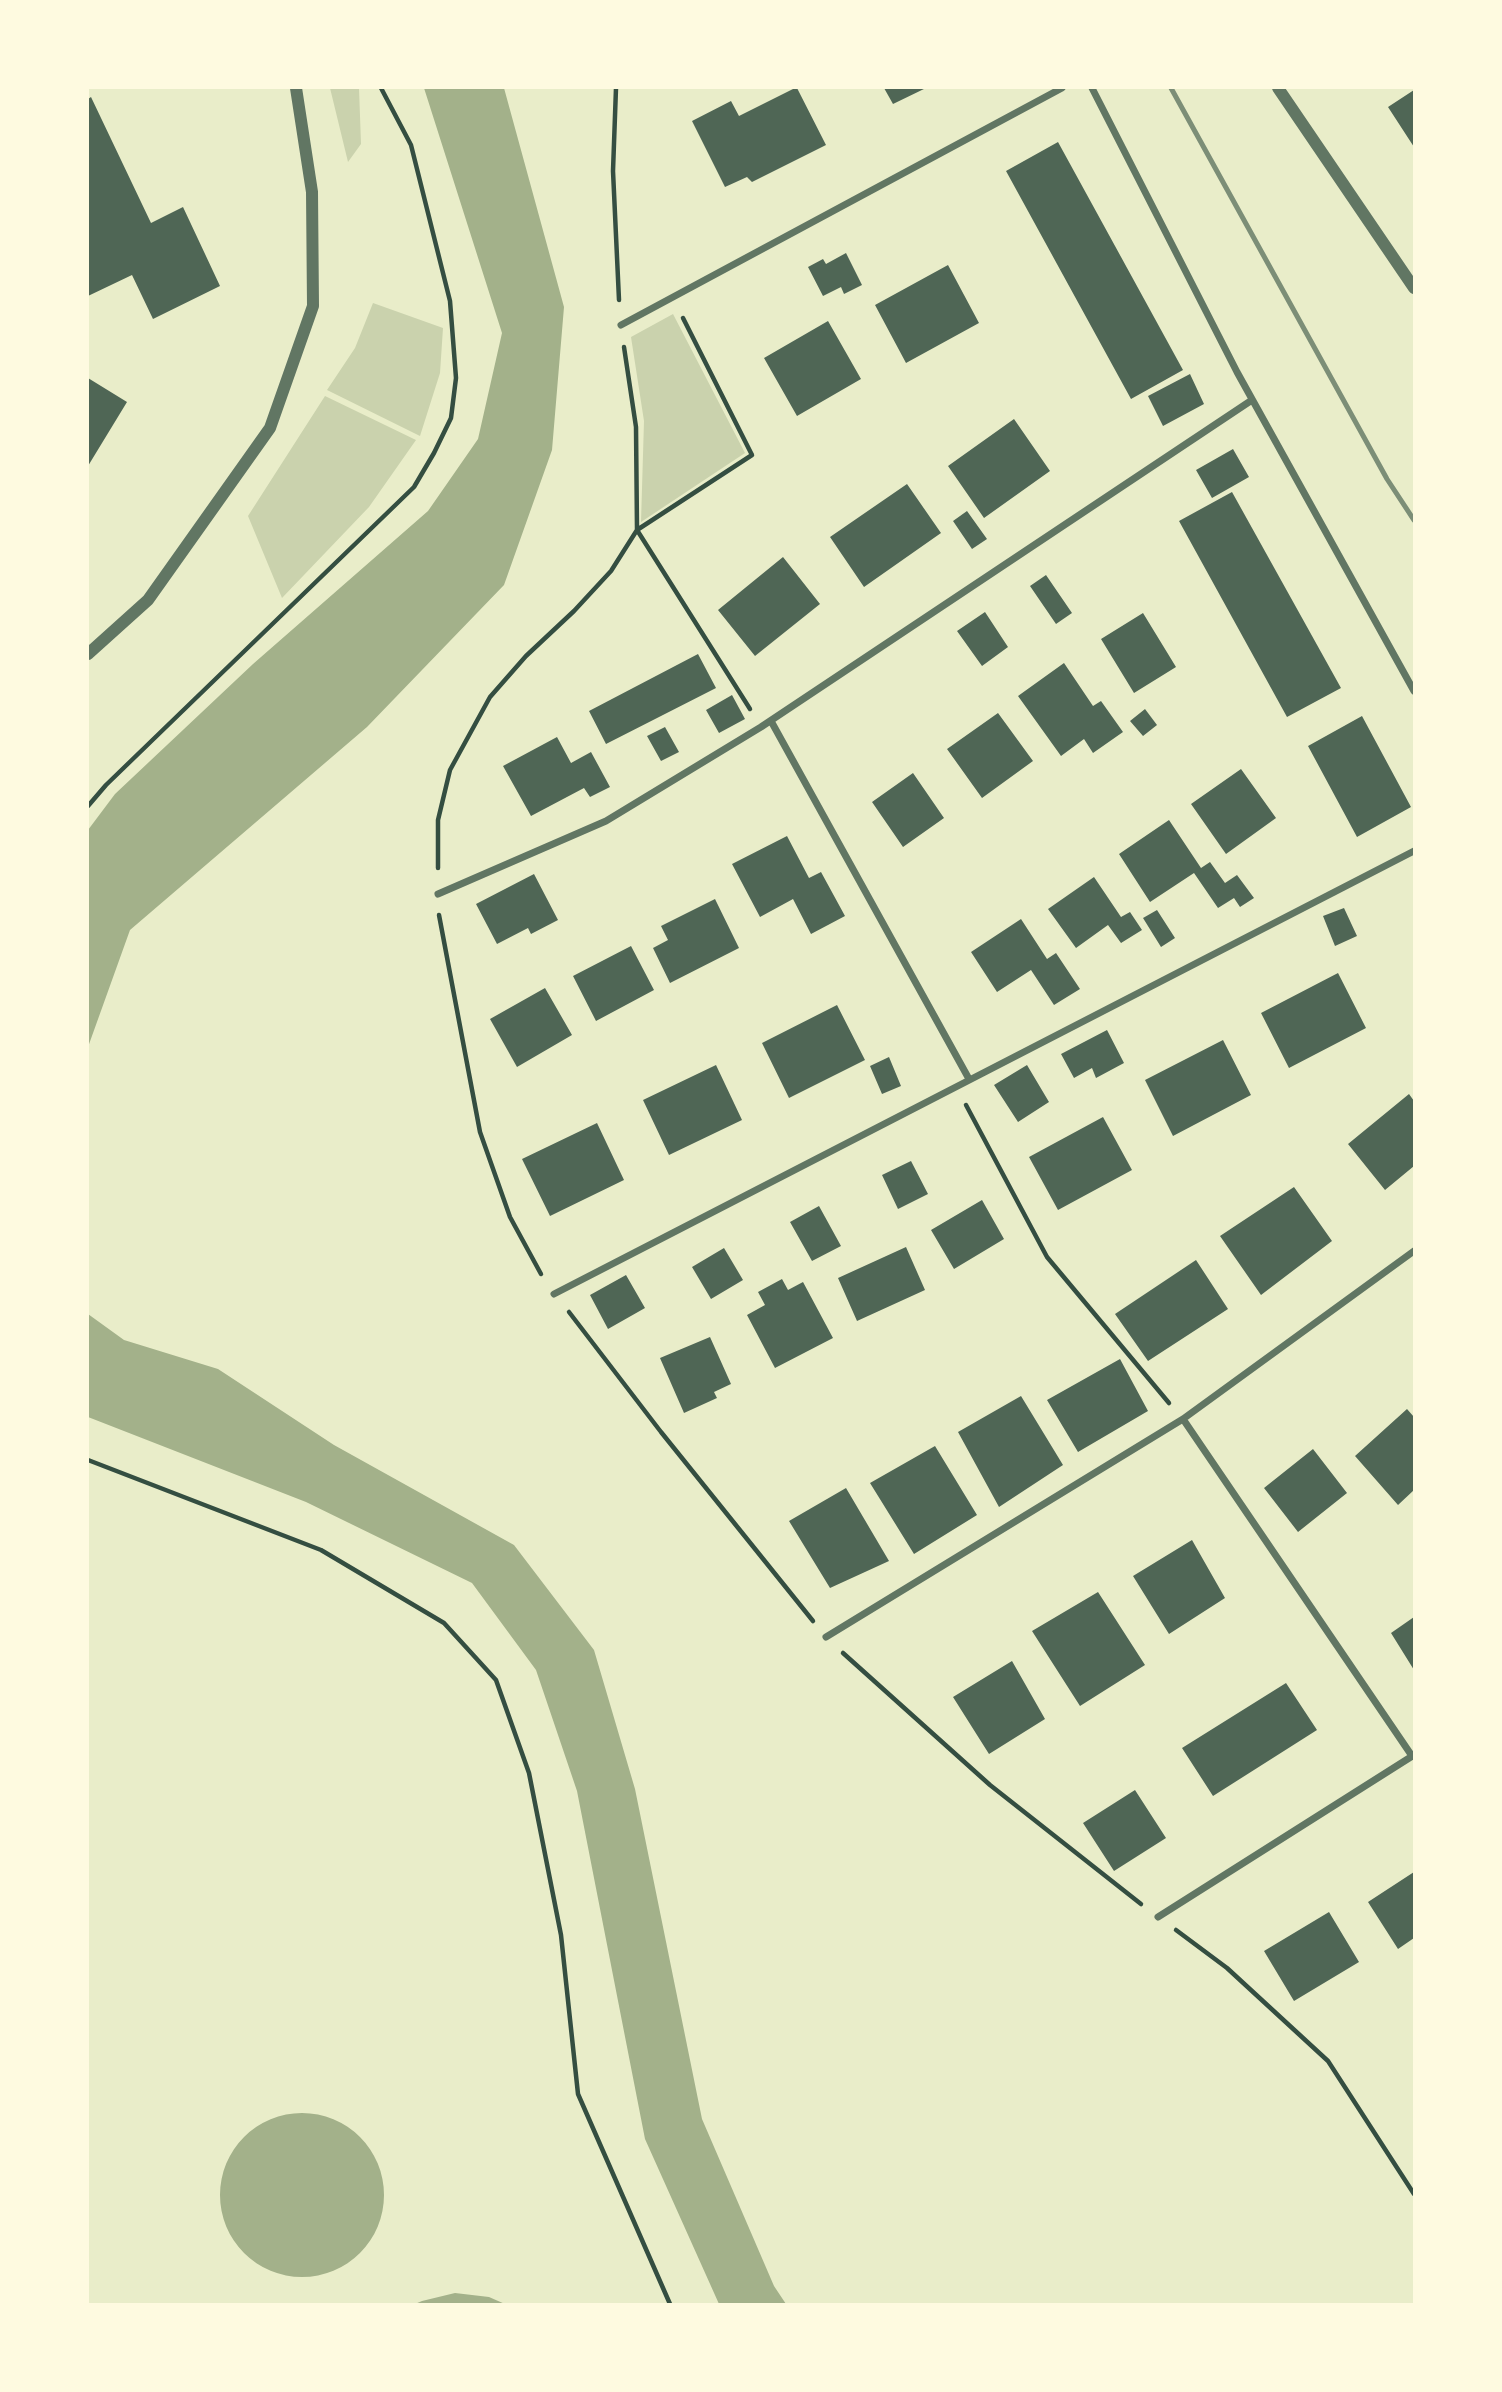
<!DOCTYPE html>
<style>
body{margin:0}
#map{position:relative;width:1502px;height:2392px;overflow:hidden;background:#e9edc9;font-family:Lato,sans-serif}
canvas{display:block}
.frame{position:absolute;inset:0;border:89px solid #fefae0;pointer-events:none}
</style>
<div id="map">
<canvas width="1502" height="2392"></canvas>
<div class="frame"></div>
</div>
<script>
const g = document.querySelector('canvas').getContext('2d');
g.lineJoin = 'round';
function fill(path, color) {
  g.fillStyle = color;
  g.fill(path, 'evenodd');
}
function poly(rows) {
  const path = new Path2D();
  for (const r of rows) {
    if (r.length === 3) {
      path.moveTo(r[0] + r[2], r[1]);
      path.arc(r[0], r[1], r[2], 0, 2 * Math.PI);
      continue;
    }
    path.moveTo(r[0], r[1]);
    for (let i = 2; i < r.length; i += 2) path.lineTo(r[i], r[i + 1]);
  }
  return path;
}
function strokePath(path, color, width, dash) {
  g.strokeStyle = color;
  g.lineWidth = width;
  g.lineCap = dash ? 'butt' : 'round';
  g.setLineDash(dash || []);
  g.stroke(path);
}
fill(poly([
 [330,88,359,88,361,144,348,162],
 [373,303,443,328,440,373,420,436,327,390,355,348],
 [673,314,745,453,641,522,644,421,631,337],
 [325,396,416,440,369,507,282,598,248,516]
]), '#cad2ad');
fill(poly([
 [424,88,504,88,564,307,552,450,504,585,367,727,130,930,88,1047,88,830,115,794,253,664,428,511,478,439,502,333],
 [88,1314,124,1340,218,1369,334,1445,514,1545,594,1650,635,1789,702,2119,774,2286,786,2304,719,2304,645,2139,577,1791,536,1670,472,1583,306,1502,88,1417],
 [302,2195,82],
 [455,2293,489,2297,505,2304,415,2304,422,2301]
]), '#a3b18a');
fill(poly([
 [795,88,797,88,826,145,752,182,747,177,725,187,692,121,731,101,739,116],
 [884,88,926,88,893,104],
 [1414,90,1414,147,1388,107],
 [91,97,151,223,183,207,220,286,153,319,132,275,88,296,88,99],
 [1058,142,1183,370,1131,399,1006,171],
 [846,253,862,285,844,294,841,287,823,296,808,267,823,259,826,264],
 [948,265,979,323,906,363,875,305],
 [828,321,861,379,797,416,764,358],
 [1190,374,1204,404,1163,426,1148,396],
 [88,378,127,402,88,466],
 [1014,419,1050,471,984,518,948,466],
 [1233,449,1249,477,1212,498,1196,470],
 [907,484,941,533,864,587,830,537],
 [1232,492,1341,688,1287,717,1179,521],
 [967,511,987,539,972,549,953,521],
 [783,557,820,604,755,656,718,610],
 [1046,575,1072,613,1056,624,1030,586],
 [985,612,1008,647,982,666,957,631],
 [1143,613,1176,667,1134,693,1101,639],
 [698,654,716,688,606,744,589,711],
 [1064,663,1093,706,1101,701,1123,732,1093,753,1084,739,1061,756,1018,696],
 [732,695,745,719,719,733,706,710],
 [1145,709,1157,725,1143,736,1130,721],
 [998,713,1033,761,982,798,947,749],
 [1362,716,1411,807,1357,837,1308,746],
 [665,727,679,752,661,761,647,736],
 [557,737,571,763,591,752,610,787,590,797,584,788,531,816,503,766],
 [1241,769,1276,818,1226,854,1191,804],
 [913,773,944,818,903,847,872,802],
 [1169,820,1201,868,1210,862,1225,883,1237,875,1254,898,1240,907,1234,898,1218,908,1194,873,1150,902,1119,854],
 [787,836,809,878,821,872,845,916,811,934,793,899,760,917,732,864],
 [534,874,558,920,531,934,528,928,497,944,476,904],
 [1094,877,1121,917,1130,912,1142,930,1121,943,1108,925,1076,948,1048,909],
 [715,899,739,948,670,983,653,948,668,940,661,926],
 [1344,908,1357,936,1335,946,1323,916],
 [1157,910,1175,938,1161,947,1143,918],
 [1021,919,1047,959,1056,953,1080,989,1054,1005,1031,970,997,992,971,952],
 [631,946,654,990,596,1021,573,976],
 [1338,973,1366,1028,1289,1068,1261,1013],
 [545,988,572,1035,517,1067,490,1019],
 [837,1005,865,1060,789,1098,762,1043],
 [1107,1030,1124,1063,1096,1078,1092,1068,1074,1078,1061,1054],
 [1223,1040,1251,1095,1173,1136,1145,1080],
 [889,1057,901,1086,882,1094,870,1066],
 [716,1065,742,1120,669,1155,643,1100],
 [1027,1065,1049,1102,1018,1122,994,1085],
 [1409,1094,1414,1101,1414,1166,1385,1190,1348,1144],
 [1103,1117,1132,1170,1058,1210,1029,1157],
 [597,1123,624,1180,550,1216,522,1159],
 [911,1161,928,1194,898,1209,882,1175],
 [1294,1187,1332,1241,1261,1295,1220,1236],
 [982,1200,1004,1239,954,1269,931,1230],
 [819,1206,841,1246,812,1261,790,1222],
 [906,1247,925,1290,857,1321,838,1278],
 [724,1248,743,1280,711,1299,692,1267],
 [1196,1260,1228,1309,1148,1361,1115,1314],
 [626,1275,645,1308,608,1329,590,1295],
 [782,1279,788,1290,803,1282,833,1338,775,1368,747,1315,765,1305,758,1292],
 [710,1337,731,1384,714,1392,717,1398,684,1413,660,1358],
 [1120,1359,1148,1411,1078,1452,1047,1400],
 [1021,1396,1063,1465,999,1507,958,1432],
 [1407,1409,1414,1417,1414,1490,1398,1505,1355,1456],
 [935,1446,977,1515,914,1554,870,1483],
 [1313,1449,1347,1493,1298,1532,1264,1488],
 [846,1488,889,1561,830,1588,789,1521],
 [1192,1540,1225,1598,1169,1634,1133,1576],
 [1098,1592,1145,1665,1080,1706,1032,1631],
 [1414,1617,1414,1670,1391,1633],
 [1012,1661,1045,1719,989,1754,953,1697],
 [1286,1683,1317,1730,1213,1796,1182,1748],
 [1135,1790,1166,1838,1114,1871,1083,1823],
 [1414,1872,1414,1938,1398,1949,1368,1902],
 [1329,1912,1359,1962,1294,2001,1264,1951]
]), '#4f6655');
strokePath(poly([
 [616,88,613,171,619,300],
 [683,318,752,455,637,530,750,709],
 [88,806,106,785,414,487,434,453,451,418,456,378,450,301,411,145,381,88],
 [438,868,438,820,450,770,490,697,526,656,574,611,611,571,637,530,636,427,624,347],
 [439,915,480,1132,510,1217,541,1274],
 [966,1105,1047,1257,1169,1403],
 [569,1312,661,1432,813,1621],
 [88,1460,321,1550,444,1623,496,1680,529,1773,561,1935,578,2094,670,2304],
 [843,1653,990,1785,1141,1904],
 [1176,1930,1227,1968,1328,2061,1414,2194]
]), '#344e41', 4.5);
strokePath(poly([
 [1092,88,1237,372,1414,691],
 [621,325,1062,88],
 [771,721,969,1079],
 [438,894,606,821,761,727,1252,400],
 [554,1294,1414,851],
 [1183,1419,1412,1756],
 [826,1637,1183,1419,1414,1251],
 [1158,1917,1414,1755]
]), '#617663', 7);
strokePath(poly([
 [1278,88,1414,288],
 [88,654,148,600,270,428,313,306,312,192,296,88]
]), '#617663', 12);
strokePath(poly([
 [1171,88,1387,479,1414,520]
]), '#7c8e77', 5);
</script>
